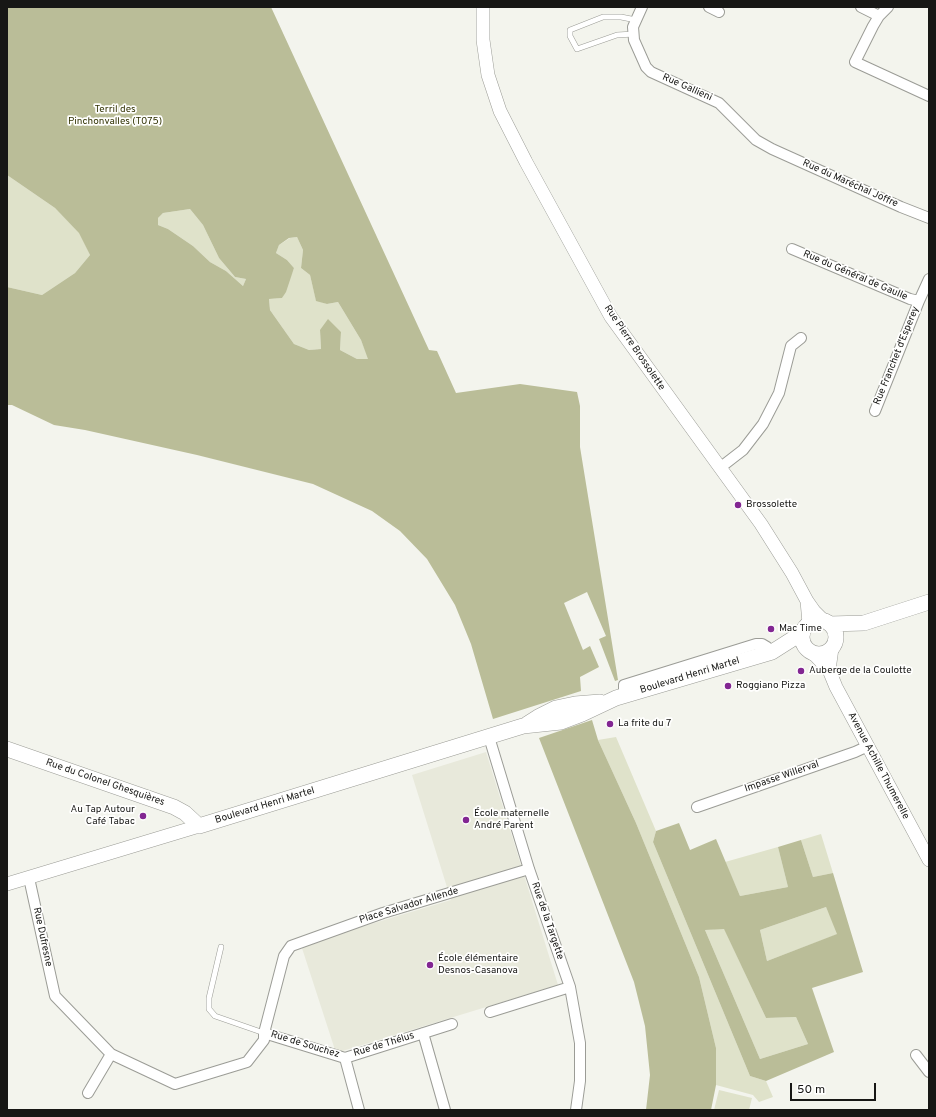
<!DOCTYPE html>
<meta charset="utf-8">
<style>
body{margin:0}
#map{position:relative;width:936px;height:1117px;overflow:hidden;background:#f3f4ed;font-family:Overpass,sans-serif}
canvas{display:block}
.frame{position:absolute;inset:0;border:8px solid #171715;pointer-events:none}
.scale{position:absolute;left:790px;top:1083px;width:86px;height:18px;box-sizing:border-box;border:2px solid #171715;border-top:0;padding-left:5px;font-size:12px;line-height:14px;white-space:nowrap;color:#171715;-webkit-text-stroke:3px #fffffe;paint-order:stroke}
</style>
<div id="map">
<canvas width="936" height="1117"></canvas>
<div class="frame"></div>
<div class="scale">50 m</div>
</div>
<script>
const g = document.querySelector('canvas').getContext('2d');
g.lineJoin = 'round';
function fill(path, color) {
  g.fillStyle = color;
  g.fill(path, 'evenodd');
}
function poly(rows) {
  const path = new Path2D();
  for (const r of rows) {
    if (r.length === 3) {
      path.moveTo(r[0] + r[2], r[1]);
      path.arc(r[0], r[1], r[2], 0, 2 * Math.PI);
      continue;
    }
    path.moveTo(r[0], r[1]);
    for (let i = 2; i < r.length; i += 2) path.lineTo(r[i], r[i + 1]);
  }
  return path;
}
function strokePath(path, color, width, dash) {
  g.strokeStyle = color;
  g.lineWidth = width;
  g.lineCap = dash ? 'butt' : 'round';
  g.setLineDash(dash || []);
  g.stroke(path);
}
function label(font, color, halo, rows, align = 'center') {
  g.font = font + ' Overpass,sans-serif';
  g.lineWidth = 3.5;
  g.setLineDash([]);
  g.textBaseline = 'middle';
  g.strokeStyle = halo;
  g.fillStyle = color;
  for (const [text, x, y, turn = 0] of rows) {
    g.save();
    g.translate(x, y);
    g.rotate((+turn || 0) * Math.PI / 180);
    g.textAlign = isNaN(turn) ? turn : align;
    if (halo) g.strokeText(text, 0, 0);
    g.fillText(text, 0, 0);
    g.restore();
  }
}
fill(poly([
 [486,752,558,985,336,1053,301,945,451,900,412,775]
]), '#e8e9db');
fill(poly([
 [7,175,55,208,80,233,90,255,75,273,42,295,7,287],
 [190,209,203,225,219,258,235,277,246,279,243,286,226,271,210,262,193,246,168,229,158,225,158,218,163,213],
 [297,237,303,250,301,268,310,275,316,300,327,304,338,302,361,340,369,359,357,359,340,350,341,332,320,330,321,349,309,350,294,344,270,310,269,299,282,298,294,268,287,260,276,253,279,245,290,238],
 [616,737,656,831,653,842,750,1076,766,1081,773,1097,759,1102,753,1095,716,1085,716,1048,699,977,636,823,598,740],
 [821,834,833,873,813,877,801,840],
 [778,847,788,887,740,896,725,862],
 [826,907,838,934,767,961,760,930],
 [724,928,766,1018,796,1017,808,1044,760,1059,705,930],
 [719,1090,752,1098,749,1110,714,1110]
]), '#dfe2ca');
fill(poly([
 [7,7,271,7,429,350,437,351,456,393,520,384,577,392,580,406,580,447,618,680,615,681,599,639,606,636,587,592,564,603,583,650,590,646,599,667,580,677,581,691,493,719,471,644,455,605,427,559,400,531,372,511,313,484,197,455,85,430,54,425,12,405,7,405,7,287,42,295,75,273,90,255,79,233,55,208,7,175],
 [190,209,203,225,219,258,235,277,246,279,243,286,226,271,210,262,193,246,168,229,158,225,158,218,163,213],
 [297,237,303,250,301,268,310,275,316,301,327,304,338,302,361,340,368,359,357,359,340,350,341,332,328,319,320,330,321,349,309,350,294,344,270,310,269,299,282,298,286,292,294,268,287,260,276,253,279,245,289,238],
 [592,720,598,740,636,823,699,977,716,1048,716,1085,711,1110,646,1110,650,1075,645,1026,634,982,539,738],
 [679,823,690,850,716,839,740,896,788,887,778,847,801,840,813,877,833,873,863,972,812,988,834,1052,766,1081,750,1076,653,842,656,831],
 [826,907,837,934,767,961,760,930],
 [724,929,766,1018,796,1017,808,1044,760,1059,705,930]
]), '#babd98');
const service = poly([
 [634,34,617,35,577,49,570,36,570,30,603,17,621,17,636,20],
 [221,947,209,998,209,1009,215,1016,264,1033]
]);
const minor = poly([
 [642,7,633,27,634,40,646,67,651,72,719,103,756,140,772,149,901,207,929,218],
 [709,7,719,12],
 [861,7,879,16],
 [888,7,879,16,873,26,855,62,929,96],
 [792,249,910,299,919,301],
 [875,411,919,301,929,279],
 [721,467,743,450,763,424,779,393,791,346,801,338],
 [624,696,624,685,756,644,762,644,767,647,772,652],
 [489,737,529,869,570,987,580,1043,580,1081,576,1110],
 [697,807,855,752,868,746],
 [29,878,55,996,111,1054,175,1084,247,1062,264,1040,264,1033,284,956,291,946,383,913,529,869],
 [490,1012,570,987],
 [264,1033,345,1058],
 [423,1033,445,1110],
 [916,1055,929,1072],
 [88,1093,111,1054],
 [359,1110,345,1058,452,1024]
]);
const tertiary = poly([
 [483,7,483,40,488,75,500,111,526,162,611,317,761,524,792,573,807,601,814,611,823,620],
 [807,601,809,623],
 [813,653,829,670,836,687,929,860],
 [829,670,832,648],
 [7,884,199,826]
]);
const secondary = poly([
 [819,637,17],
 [830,624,864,623,929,602],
 [527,724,538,717,556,708,575,704,600,702],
 [7,749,174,807,185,813,199,826,523,726,561,722,582,714,616,698,772,652,794,638,802,631]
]);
strokePath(service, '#9b9c96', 6);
strokePath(minor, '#9b9c96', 12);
strokePath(tertiary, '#9b9c96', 14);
strokePath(secondary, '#9b9c96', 16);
strokePath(service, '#fff', 5);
strokePath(minor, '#fff', 10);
strokePath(tertiary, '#fff', 13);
strokePath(secondary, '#fff', 15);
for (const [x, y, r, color] of [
 [738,505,4,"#822692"],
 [771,629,4,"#822692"],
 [801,671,4,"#822692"],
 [728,686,4,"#822692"],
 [610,724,4,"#822692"],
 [143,816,4,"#822692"],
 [466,820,4,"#822692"],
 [430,965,4,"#822692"]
]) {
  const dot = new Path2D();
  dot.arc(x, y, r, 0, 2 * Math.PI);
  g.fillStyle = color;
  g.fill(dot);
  strokePath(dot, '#fffffe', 1.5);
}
label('10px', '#171715', '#fffffe', [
 ["Rue Gallieni",687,88,24],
 ["Rue du Maréchal Joffre",850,184,24],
 ["Rue du Général de Gaulle",855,276,23],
 ["Rue Pierre Brossolette",634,348,56],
 ["Rue Franchet d'Esperey",897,356,-68],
 ["Boulevard Henri Martel",690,676,-17],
 ["Avenue Achille Thumerelle",878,766,62],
 ["Impasse Willerval",782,777,-19],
 ["Rue du Colonel Ghesquières",105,783,19],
 ["Boulevard Henri Martel",265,806,-17],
 ["Place Salvador Allende",409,906,-17],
 ["Rue de la Targette",547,921,71],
 ["Rue Dufresne",42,937,78],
 ["Rue de Souchez",305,1045,17],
 ["Rue de Thélus",384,1045,-17]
]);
label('10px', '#323304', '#fffffe', [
 ["Terril des",115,110],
 ["Pinchonvalles (T075)",115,122]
]);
label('10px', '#171715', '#fffffe', [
 ["Brossolette",746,505],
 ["Mac Time",779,629],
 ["Auberge de la Coulotte",809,671],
 ["Roggiano Pizza",736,686],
 ["La frite du 7",618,724],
 ["Au Tap Autour",135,810,"right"],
 ["Café Tabac",135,822,"right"],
 ["École maternelle",474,814],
 ["André Parent",474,826],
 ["École élémentaire",438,959],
 ["Desnos-Casanova",438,971]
], 'left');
</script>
